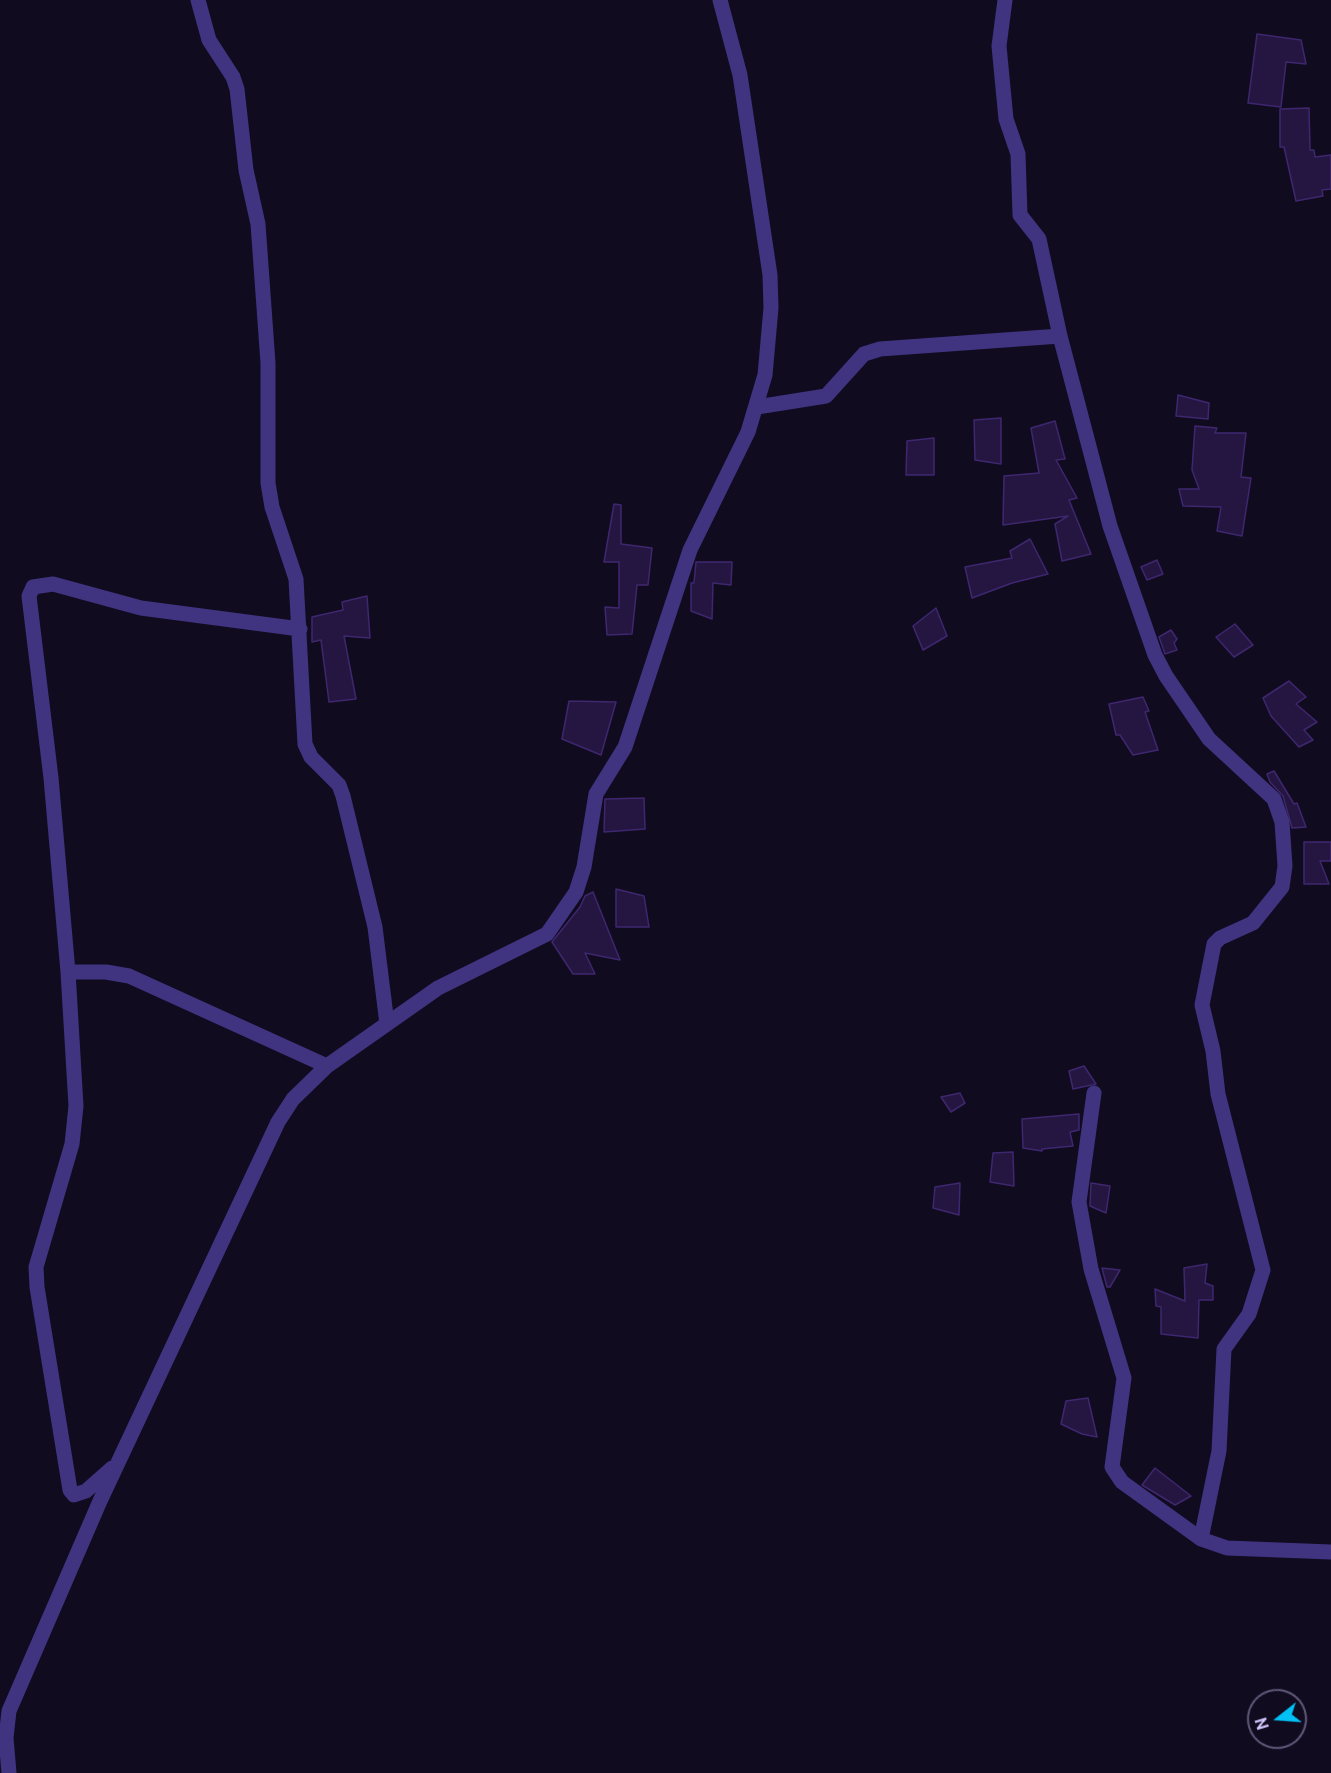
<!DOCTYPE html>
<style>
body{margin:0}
#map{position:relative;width:1331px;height:1773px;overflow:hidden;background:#110b20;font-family:Ubuntu,sans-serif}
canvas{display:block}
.north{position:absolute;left:1247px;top:1689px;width:60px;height:60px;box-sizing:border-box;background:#110b20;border:2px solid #605779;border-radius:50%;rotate:253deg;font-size:16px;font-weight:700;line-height:24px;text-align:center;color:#d6caff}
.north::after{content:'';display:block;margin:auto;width:21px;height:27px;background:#00c0f5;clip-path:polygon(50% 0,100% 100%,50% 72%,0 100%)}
</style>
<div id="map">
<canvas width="1331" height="1773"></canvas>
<div class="north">N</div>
</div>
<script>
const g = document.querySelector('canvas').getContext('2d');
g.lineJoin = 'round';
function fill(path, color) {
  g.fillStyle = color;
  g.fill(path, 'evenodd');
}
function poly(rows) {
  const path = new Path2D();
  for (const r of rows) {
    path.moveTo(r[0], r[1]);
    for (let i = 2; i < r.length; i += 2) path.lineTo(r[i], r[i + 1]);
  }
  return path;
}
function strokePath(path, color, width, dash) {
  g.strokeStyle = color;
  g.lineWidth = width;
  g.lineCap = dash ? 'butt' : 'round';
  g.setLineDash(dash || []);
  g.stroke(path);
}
const building = poly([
 [1257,34,1301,40,1306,64,1286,62,1281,107,1248,103,1257,34],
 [1309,108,1310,150,1314,150,1315,157,1331,155,1331,189,1322,190,1323,196,1296,201,1284,147,1280,147,1280,109,1309,108],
 [1178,395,1209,403,1208,419,1176,416,1178,395],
 [1001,418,1001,464,975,460,974,420,1001,418],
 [1055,421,1065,459,1056,460,1077,498,1069,500,1091,554,1062,561,1055,524,1068,516,1003,525,1004,476,1039,473,1031,428,1055,421],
 [1195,426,1217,428,1215,433,1246,433,1241,477,1251,478,1242,536,1217,531,1221,507,1183,506,1179,489,1199,489,1192,470,1195,426],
 [934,438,934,475,906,475,907,441,934,438],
 [614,504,621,505,621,544,652,548,648,585,637,585,632,634,607,635,605,607,619,608,619,562,604,562,614,504],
 [1030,539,1048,574,1012,583,972,598,965,567,1012,558,1010,551,1030,539],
 [1157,560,1163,574,1147,580,1141,567,1157,560],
 [696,562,732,562,731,585,713,583,712,619,691,611,691,583,694,583,696,562],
 [367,596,370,638,344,636,356,699,329,702,321,640,312,642,312,617,343,610,342,602,367,596],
 [936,608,947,636,923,650,913,626,936,608],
 [1235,624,1253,645,1234,657,1216,637,1235,624],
 [1171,630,1177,639,1174,643,1177,650,1165,654,1159,637,1171,630],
 [1289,681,1306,697,1296,704,1317,722,1304,730,1313,740,1299,747,1271,716,1263,698,1289,681],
 [1143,697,1149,711,1145,712,1158,750,1133,755,1120,735,1116,735,1109,704,1143,697],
 [569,701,616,702,601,755,562,739,569,701],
 [1274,771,1294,804,1297,803,1306,827,1292,828,1283,796,1270,782,1267,774,1274,771],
 [644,798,645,829,604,832,605,799,644,798],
 [1304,842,1331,842,1331,861,1320,861,1329,884,1304,884,1304,842],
 [616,889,644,896,649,927,616,927,616,889],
 [593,892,620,960,585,953,595,974,573,974,552,942,580,907,585,896,593,892],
 [1084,1066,1096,1084,1073,1089,1069,1071,1084,1066],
 [960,1093,965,1103,951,1112,941,1097,960,1093],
 [1079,1114,1079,1130,1070,1132,1073,1146,1042,1149,1042,1151,1023,1148,1022,1119,1079,1114],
 [1013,1152,1014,1186,990,1182,993,1153,1013,1152],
 [960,1183,959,1215,933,1208,935,1187,960,1183],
 [1091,1183,1110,1186,1106,1213,1090,1206,1091,1183],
 [1207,1264,1205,1283,1213,1286,1213,1300,1199,1300,1198,1338,1161,1334,1161,1307,1156,1306,1155,1289,1185,1301,1184,1268,1207,1264],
 [1102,1268,1120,1270,1110,1287,1107,1287,1102,1268],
 [1088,1398,1097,1437,1082,1434,1061,1424,1066,1401,1088,1398],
 [1155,1468,1191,1496,1175,1505,1142,1485,1155,1468]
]);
fill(building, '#241641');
strokePath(building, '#3e276f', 1.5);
strokePath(poly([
 [198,0,209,40,233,77,237,89,246,170,258,224,268,363,268,483,272,507,296,579,305,744,311,757,339,785,343,796,375,927,387,1024],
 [1005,0,999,46,1006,119,1018,154,1020,215,1039,239,1060,336,1110,526,1155,655,1166,676,1209,739,1274,799,1282,822,1285,866,1282,887,1253,923,1220,938,1214,944,1202,1005,1213,1051,1218,1094,1263,1270,1249,1314,1224,1349,1219,1451,1201,1539,1227,1548,1331,1552],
 [757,407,826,396,864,354,880,349,1060,336],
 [68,972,106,972,129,976,327,1066],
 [1094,1093,1079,1202,1091,1269,1124,1378,1112,1467,1122,1482,1201,1539],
 [112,1468,86,1491,74,1495,70,1490,37,1287,36,1267,72,1144,76,1106,68,972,51,778,29,596,33,587,53,584,141,608,300,629],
 [9,1773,6,1738,9,1711,100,1501,278,1122,293,1099,327,1066,438,988,547,934,576,892,584,867,596,794,625,747,690,550,748,432,765,375,771,308,770,275,740,75,720,0]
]), '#403481', 15);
</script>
